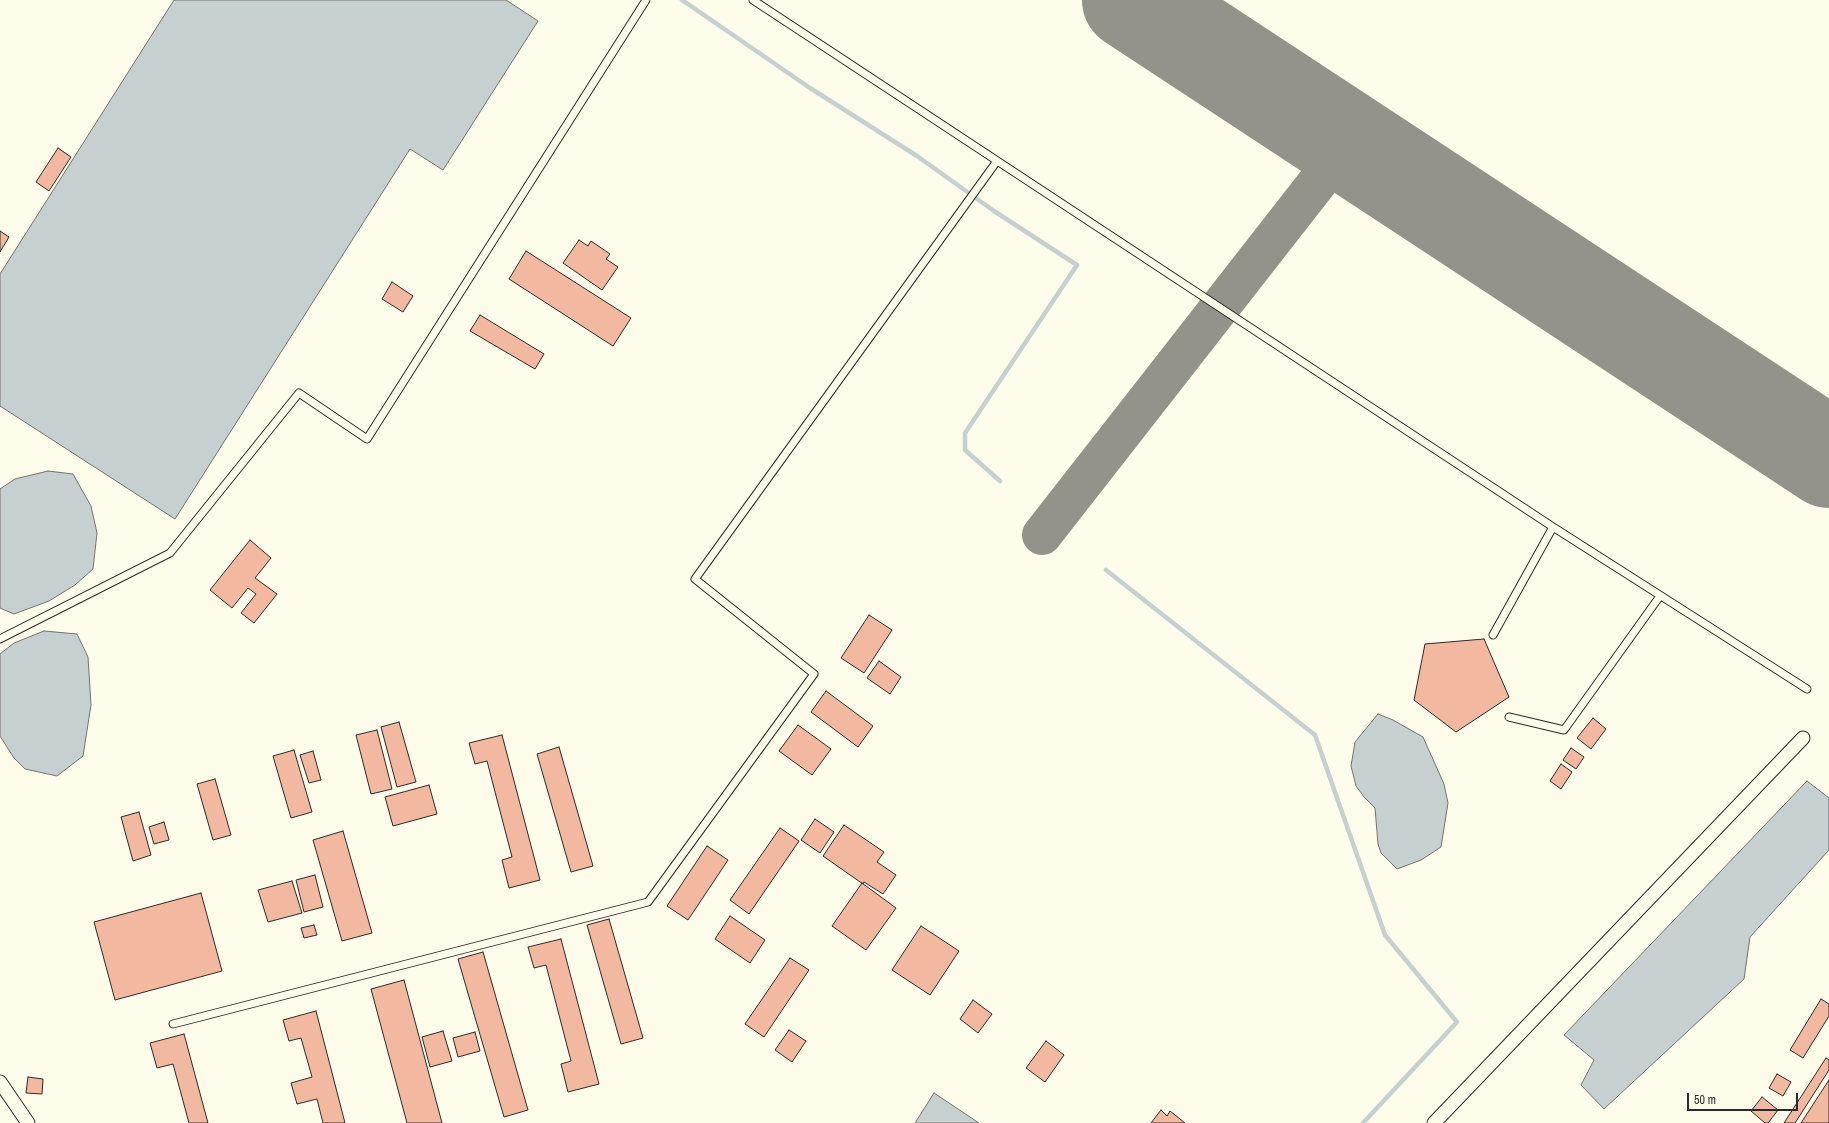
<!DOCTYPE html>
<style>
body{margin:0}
#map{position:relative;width:1829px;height:1123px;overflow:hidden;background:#fdfbea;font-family:"Archivo Narrow",sans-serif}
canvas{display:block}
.scale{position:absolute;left:1687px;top:1093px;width:111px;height:18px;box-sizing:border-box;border:2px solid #2b2b2b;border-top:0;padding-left:5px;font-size:12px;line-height:14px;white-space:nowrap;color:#2b2b2b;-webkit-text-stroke:3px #fdfbea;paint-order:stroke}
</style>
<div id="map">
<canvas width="1829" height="1123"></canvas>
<div class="scale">50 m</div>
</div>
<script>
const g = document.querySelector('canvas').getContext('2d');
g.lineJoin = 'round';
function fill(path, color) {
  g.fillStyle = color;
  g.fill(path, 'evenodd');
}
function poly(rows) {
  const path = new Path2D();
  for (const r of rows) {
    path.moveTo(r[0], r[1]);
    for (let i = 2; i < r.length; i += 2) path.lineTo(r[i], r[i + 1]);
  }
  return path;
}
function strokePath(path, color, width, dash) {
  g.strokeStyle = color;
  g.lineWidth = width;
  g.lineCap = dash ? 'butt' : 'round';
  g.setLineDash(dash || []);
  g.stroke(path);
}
const water = poly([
 [174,0,506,0,538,21,443,170,410,149,175,519,0,406,0,274,174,0],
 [48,471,73,474,91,506,97,533,93,569,75,585,49,601,14,614,0,608,0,489,15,479,48,471],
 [44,631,77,634,88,657,91,705,83,756,57,776,25,769,14,758,0,736,0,654,14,643,44,631],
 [1378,714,1393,720,1423,737,1444,784,1448,803,1441,847,1421,860,1397,869,1381,853,1378,844,1375,808,1364,797,1356,786,1351,766,1355,742,1378,714],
 [1807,781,1829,798,1829,850,1750,937,1744,979,1604,1109,1581,1085,1594,1060,1564,1035,1807,781],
 [934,1093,979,1123,915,1123,934,1093]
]);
fill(water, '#c7d0d0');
strokePath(water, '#74746e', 1);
strokePath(poly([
 [682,0,810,88,917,156,994,211,1077,265,965,433,965,450,1000,481],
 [1106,570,1315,735,1385,935,1457,1022,1363,1123]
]), '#c7d0d0', 4.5);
strokePath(poly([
 [1042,535,1349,142]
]), '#94938a', 40);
strokePath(poly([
 [1132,0,1829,458]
]), '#94938a', 100);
const building = poly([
 [58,148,71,157,49,191,36,182,58,148],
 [0,231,9,237,0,252,0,231],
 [579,240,588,246,591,241,610,254,606,259,618,267,602,290,563,263,579,240],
 [526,251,631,318,613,346,509,279,526,251],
 [392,282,413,296,403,312,382,299,392,282],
 [480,315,544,354,535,369,470,331,480,315],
 [250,540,271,558,255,578,277,594,254,623,241,613,256,594,248,588,232,608,210,590,250,540],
 [869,615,892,630,864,673,841,658,869,615],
 [1484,639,1509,697,1456,732,1414,700,1425,644,1484,639],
 [879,661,901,677,890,694,867,678,879,661],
 [826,691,873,726,858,747,811,712,826,691],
 [1593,718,1606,729,1591,749,1577,738,1593,718],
 [399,722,416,782,397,787,381,727,399,722],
 [798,725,831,749,812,775,779,751,798,725],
 [377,730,392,789,371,794,356,735,377,730],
 [502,735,540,880,509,888,502,860,512,857,487,761,475,764,469,743,502,735],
 [559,747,593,866,571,872,537,754,559,747],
 [1571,748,1584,757,1576,769,1563,760,1571,748],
 [294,750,312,812,291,818,273,756,294,750],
 [313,751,321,780,309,783,300,755,313,751],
 [1561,764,1572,772,1561,789,1550,781,1561,764],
 [215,779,231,835,213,840,197,784,215,779],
 [429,785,437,814,393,826,385,797,429,785],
 [139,812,151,855,133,861,121,817,139,812],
 [815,819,834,832,820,853,801,840,815,819],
 [164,822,169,840,154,844,149,827,164,822],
 [844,825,884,852,877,862,896,875,883,894,864,882,863,884,823,856,844,825],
 [780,828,799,841,749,914,730,900,780,828],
 [343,831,372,933,342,941,313,840,343,831],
 [707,846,728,860,688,920,667,906,707,846],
 [315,875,323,907,304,912,296,880,315,875],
 [292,881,302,913,268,922,258,890,292,881],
 [862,883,896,908,866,950,832,926,862,883],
 [201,893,222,971,115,1000,94,922,201,893],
 [730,916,765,940,750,963,715,939,730,916],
 [609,919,643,1038,621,1044,587,925,609,919],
 [314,925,317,935,304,938,301,928,314,925],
 [921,926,959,951,930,995,892,970,921,926],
 [561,939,599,1084,568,1092,561,1064,571,1061,546,965,534,968,528,947,561,939],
 [483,952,528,1110,504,1117,458,959,483,952],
 [790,958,809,970,764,1037,745,1024,790,958],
 [404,980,442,1123,407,1123,371,989,404,980],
 [1821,999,1829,1004,1829,1016,1803,1058,1790,1050,1821,999],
 [973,1000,992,1014,978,1033,960,1019,973,1000],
 [316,1011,345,1123,323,1123,317,1099,297,1104,291,1083,312,1077,301,1038,289,1041,283,1020,316,1011],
 [789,1030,806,1041,792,1062,775,1050,789,1030],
 [443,1031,452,1061,430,1067,422,1037,443,1031],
 [475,1032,480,1051,458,1057,453,1038,475,1032],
 [184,1034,208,1123,189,1123,173,1064,157,1068,150,1043,184,1034],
 [1046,1041,1064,1055,1045,1082,1026,1068,1046,1041],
 [1826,1058,1829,1060,1829,1070,1795,1123,1784,1123,1826,1058],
 [1777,1074,1791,1082,1783,1096,1769,1088,1777,1074],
 [28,1077,43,1079,42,1094,26,1093,28,1077],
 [1829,1080,1829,1123,1801,1123,1829,1080],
 [1762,1097,1778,1110,1768,1123,1765,1123,1751,1111,1762,1097],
 [1161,1110,1167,1116,1170,1111,1185,1123,1151,1123,1161,1110]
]);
fill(building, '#f2b8a0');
strokePath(building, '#2b2b2b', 1);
const lane = poly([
 [753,0,1553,527,1807,689],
 [1493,635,1553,527],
 [0,639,170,553,299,393,367,439,646,0],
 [1509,717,1564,730,1660,596],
 [173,1024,648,902,814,674,695,579,997,161]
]);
const street = poly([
 [0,1082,28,1123],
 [1434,1123,1803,738]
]);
strokePath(lane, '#2b2b2b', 9);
strokePath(street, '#2b2b2b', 15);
strokePath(lane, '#fdfbea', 7);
strokePath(street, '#fdfbea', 13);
</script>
